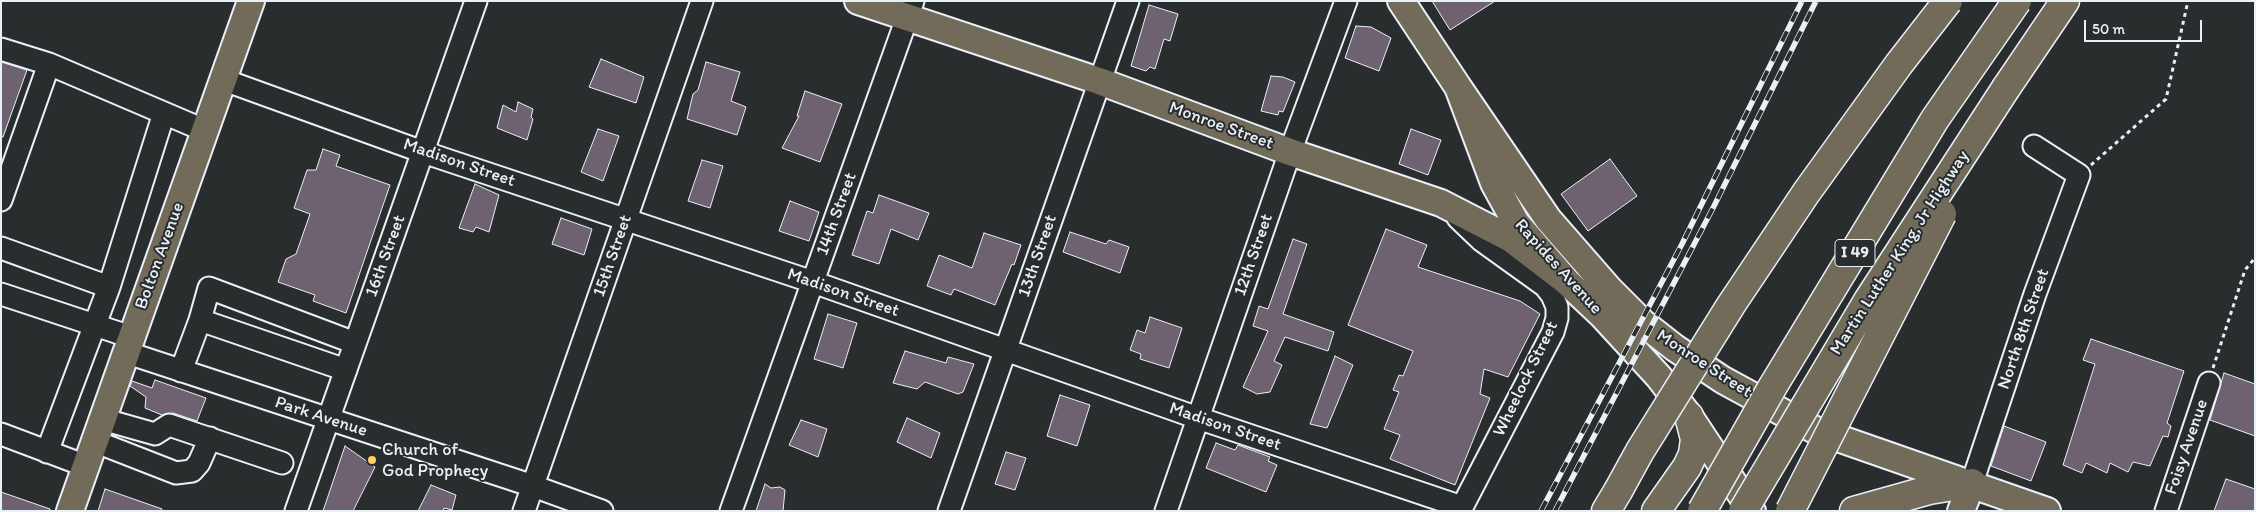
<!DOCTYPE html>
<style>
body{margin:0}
#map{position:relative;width:2256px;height:512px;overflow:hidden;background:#2a2d2e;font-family:Itim,sans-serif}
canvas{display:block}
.frame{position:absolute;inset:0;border:2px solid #e8f1f8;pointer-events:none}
.scale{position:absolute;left:2084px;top:20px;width:118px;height:22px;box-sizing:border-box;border:2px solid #e8f1f8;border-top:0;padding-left:6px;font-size:15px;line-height:18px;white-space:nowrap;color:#e8f1f8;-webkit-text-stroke:4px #2a2d2e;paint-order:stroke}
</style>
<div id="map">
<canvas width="2256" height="512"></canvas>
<div class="frame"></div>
<div class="scale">50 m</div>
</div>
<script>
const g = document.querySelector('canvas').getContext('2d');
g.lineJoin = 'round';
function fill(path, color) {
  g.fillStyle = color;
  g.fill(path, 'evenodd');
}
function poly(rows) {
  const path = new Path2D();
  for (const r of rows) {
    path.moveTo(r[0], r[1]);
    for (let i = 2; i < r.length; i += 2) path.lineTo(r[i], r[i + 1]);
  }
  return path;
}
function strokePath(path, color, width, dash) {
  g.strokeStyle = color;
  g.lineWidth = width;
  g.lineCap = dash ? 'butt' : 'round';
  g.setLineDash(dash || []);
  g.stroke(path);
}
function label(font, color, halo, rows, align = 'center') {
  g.font = font + ' Itim,sans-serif';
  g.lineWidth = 4;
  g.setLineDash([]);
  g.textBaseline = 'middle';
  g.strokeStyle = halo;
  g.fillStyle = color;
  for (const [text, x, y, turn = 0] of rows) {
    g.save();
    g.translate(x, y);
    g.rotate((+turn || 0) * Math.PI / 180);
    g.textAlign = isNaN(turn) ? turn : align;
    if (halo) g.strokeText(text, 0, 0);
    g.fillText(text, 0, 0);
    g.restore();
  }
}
const building = poly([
 [1432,1,1495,1,1450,30,1432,1],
 [1149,5,1178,14,1170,41,1164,39,1155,69,1150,67,1146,71,1131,66,1149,5],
 [1356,26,1371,27,1391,38,1379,71,1345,58,1356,26],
 [601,59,644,77,636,103,589,87,601,59],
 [1,62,27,70,3,137,1,137,1,62],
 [706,62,740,72,731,101,746,107,737,135,687,119,693,94,698,90,706,62],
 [1271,76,1283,77,1295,82,1283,112,1279,111,1278,115,1261,111,1271,76],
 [805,91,842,104,820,162,782,148,799,116,797,116,805,91],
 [518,102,533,109,531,117,533,119,527,140,497,128,503,105,516,112,518,102],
 [598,129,619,136,603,181,581,172,598,129],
 [1411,129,1441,140,1428,175,1399,164,1411,129],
 [323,149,340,155,336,166,390,185,346,313,313,301,315,295,278,282,286,259,296,254,310,214,294,208,307,170,316,170,323,149],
 [1610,159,1637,196,1588,231,1561,194,1610,159],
 [702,160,723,166,710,208,688,201,702,160],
 [475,184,499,195,489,232,476,227,473,232,459,228,475,184],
 [879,195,929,213,918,240,891,229,879,264,852,255,867,211,873,213,879,195],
 [790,201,819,212,809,241,779,231,790,201],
 [561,218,592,229,584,255,552,244,561,218],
 [1386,229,1427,245,1418,267,1520,301,1540,314,1508,377,1484,369,1480,394,1490,398,1455,485,1390,459,1400,435,1384,429,1399,392,1393,390,1399,375,1403,376,1413,351,1348,325,1386,229],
 [1070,232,1106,244,1109,240,1129,247,1120,273,1063,252,1070,232],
 [984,233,1021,245,1014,265,1012,264,995,305,954,289,951,295,927,286,939,255,972,268,984,233],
 [1293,239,1307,244,1283,314,1334,332,1328,351,1285,337,1274,361,1282,365,1270,392,1257,394,1243,387,1268,331,1253,326,1259,306,1268,309,1293,239],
 [828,314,857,323,843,368,814,359,828,314],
 [1150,317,1182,328,1169,368,1140,359,1141,354,1130,350,1137,330,1145,333,1150,317],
 [2091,339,2184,371,2167,423,2171,426,2168,437,2163,436,2150,466,2133,462,2128,472,2110,463,2107,473,2086,463,2082,473,2063,465,2095,364,2083,360,2091,339],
 [905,351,946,363,948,357,974,364,963,392,958,394,925,382,917,389,893,383,905,351],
 [1335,356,1353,365,1327,428,1310,424,1335,356],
 [2224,373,2255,384,2255,436,2210,420,2224,373],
 [155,380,206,398,197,421,173,413,162,415,145,408,146,397,130,386,132,381,152,388,155,380],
 [1060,395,1090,405,1077,446,1047,436,1060,395],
 [907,418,940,433,931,458,897,442,907,418],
 [801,420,827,429,818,457,789,445,801,420],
 [2004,426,2046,442,2031,481,1991,466,2004,426],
 [1216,443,1235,450,1238,445,1270,457,1268,461,1277,465,1266,492,1206,468,1216,443],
 [345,446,375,467,353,511,323,511,345,446],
 [1006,452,1026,458,1015,490,995,484,1006,452],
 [2226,479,2255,489,2255,511,2214,511,2226,479],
 [765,484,771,488,780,487,785,490,783,511,756,511,765,484],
 [431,485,456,495,452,510,444,508,443,511,418,511,431,485],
 [105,489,162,509,161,511,98,511,105,489],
 [1,492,50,509,50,511,1,511,1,492]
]);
fill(building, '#6f6270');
strokePath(building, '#e8f1f8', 1);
const minor = poly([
 [1,49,49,64],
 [224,80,423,152,813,282,1198,418,1462,507],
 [1,200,49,64,206,131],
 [1458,218,1481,240,1545,286,1552,295,1557,307,1557,318,1553,332,1460,511],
 [1,248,109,287,164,113],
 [1,294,131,337],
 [125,352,533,486,602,511],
 [346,370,200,320,209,288,355,343],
 [181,371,200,320],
 [102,419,155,434,169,425,282,463],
 [1,434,86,466],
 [94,441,176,473,192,471,199,463,210,438],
 [47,452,109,287],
 [1972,483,2035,294,2079,175,2034,146],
 [296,511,476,1],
 [524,511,702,1],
 [731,511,913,1],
 [949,511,1128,1],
 [1166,511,1290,152,1346,1],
 [2166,511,2209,383]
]);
const major = poly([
 [858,1,1099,81,1290,152,1441,203,1511,239,1567,282],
 [1401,1,1458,87,1494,183,1516,223,1567,282,1602,315,1659,377,1689,416,1752,511],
 [1458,87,1548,219,1610,290,1643,323,1675,348,1723,380,1815,430,2047,511],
 [70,511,251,1],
 [1961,511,1972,483]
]);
const highway = poly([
 [2006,88,2065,1],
 [1606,511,1618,491],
 [1656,511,1687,467,1693,454,1695,439,1689,416],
 [1854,511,1929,490,1972,483]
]);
strokePath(minor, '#e8f1f8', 25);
strokePath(major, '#e8f1f8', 30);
strokePath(highway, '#e8f1f8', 31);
strokePath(poly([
 [2091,165,2166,99,2188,1],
 [2213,368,2245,270,2255,258]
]), '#e8f1f8', 3, [4, 4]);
strokePath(minor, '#2a2d2e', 21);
strokePath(major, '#736b5a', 26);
strokePath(highway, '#736b5a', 28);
const rail = poly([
 [1541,511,1682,244,1802,1],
 [1555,511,1714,206,1816,1]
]);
strokePath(rail, '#e8f1f8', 5.5);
strokePath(rail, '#2a2d2e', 4, [11]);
const highwayBridge = poly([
 [1618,491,1640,451,1731,305,1806,193,1899,64,1948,1],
 [1702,511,1773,386,1935,119,2017,1],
 [1743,511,1869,299,2006,88],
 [1790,511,1942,214]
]);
strokePath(highwayBridge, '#e8f1f8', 31, []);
strokePath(highwayBridge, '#736b5a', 28);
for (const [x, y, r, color] of [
 [372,460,5,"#ffd166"]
]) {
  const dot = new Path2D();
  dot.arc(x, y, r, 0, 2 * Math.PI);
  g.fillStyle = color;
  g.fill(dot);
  strokePath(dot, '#2a2d2e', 2);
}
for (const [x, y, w] of [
 [1855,253,40]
]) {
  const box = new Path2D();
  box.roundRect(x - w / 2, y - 13.5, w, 27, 4);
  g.fillStyle = '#2a2d2e';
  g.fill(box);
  strokePath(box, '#e8f1f8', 1);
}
label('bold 16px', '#e8f1f8', null, [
 ["I 49",1855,253]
]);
label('18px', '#e8f1f8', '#2a2d2e', [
 ["Monroe Street",1221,126,20],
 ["Madison Street",459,163,19],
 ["14th Street",837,214,-70],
 ["Martin Luther King, Jr Highway",1900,253,-57],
 ["12th Street",1254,255,-71],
 ["Bolton Avenue",160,256,-70],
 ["16th Street",386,256,-70],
 ["15th Street",613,256,-71],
 ["13th Street",1038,256,-71],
 ["Rapides Avenue",1558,267,48],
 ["Madison Street",843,293,19],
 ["North 8th Street",2024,329,-71],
 ["Monroe Street",1704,364,33],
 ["Wheelock Street",1526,379,-64],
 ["Park Avenue",321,417,18],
 ["Madison Street",1225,427,19],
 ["Foisy Avenue",2187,447,-71]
]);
label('18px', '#e8f1f8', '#2a2d2e', [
 ["Church of",382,450],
 ["God Prophecy",382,471]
], 'left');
</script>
